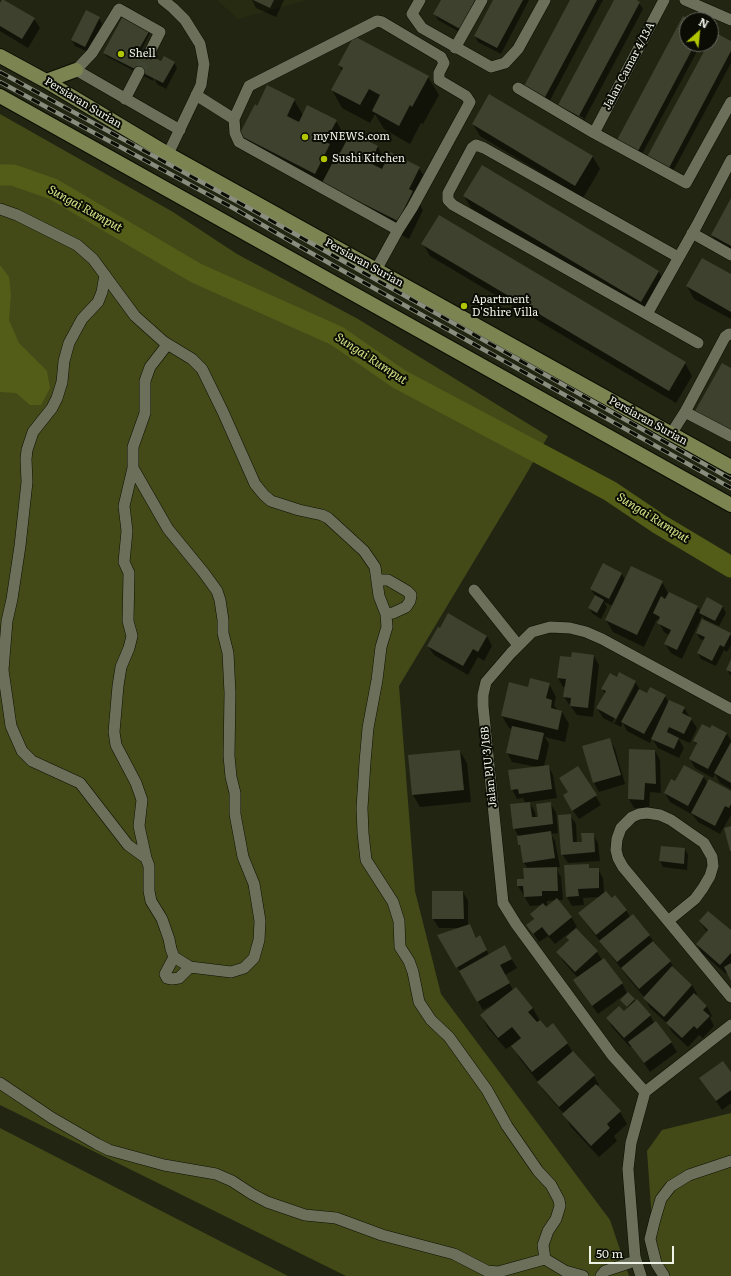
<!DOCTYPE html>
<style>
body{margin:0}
#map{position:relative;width:731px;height:1276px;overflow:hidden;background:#212512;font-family:Literata,serif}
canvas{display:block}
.north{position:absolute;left:679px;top:12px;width:40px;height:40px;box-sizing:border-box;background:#0b0d05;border:1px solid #66695f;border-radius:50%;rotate:27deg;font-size:11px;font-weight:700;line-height:16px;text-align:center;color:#eff2e6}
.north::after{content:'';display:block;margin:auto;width:14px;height:18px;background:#b1c500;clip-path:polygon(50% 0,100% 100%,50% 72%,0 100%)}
.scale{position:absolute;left:589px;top:1246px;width:85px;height:18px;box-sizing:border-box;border:2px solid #eff2e6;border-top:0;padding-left:5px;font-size:12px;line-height:14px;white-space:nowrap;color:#eff2e6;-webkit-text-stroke:3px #0b0d05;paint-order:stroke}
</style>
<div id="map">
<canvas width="731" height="1276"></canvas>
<div class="north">N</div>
<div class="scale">50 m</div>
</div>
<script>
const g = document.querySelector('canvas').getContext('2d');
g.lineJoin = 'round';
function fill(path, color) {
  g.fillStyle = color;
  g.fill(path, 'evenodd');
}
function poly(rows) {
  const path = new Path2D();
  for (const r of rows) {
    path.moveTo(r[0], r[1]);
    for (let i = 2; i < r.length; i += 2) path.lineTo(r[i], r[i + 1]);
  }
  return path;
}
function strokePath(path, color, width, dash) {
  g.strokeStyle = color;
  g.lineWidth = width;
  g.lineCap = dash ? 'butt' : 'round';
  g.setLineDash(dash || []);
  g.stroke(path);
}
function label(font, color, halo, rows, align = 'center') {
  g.font = font + ' Literata,serif';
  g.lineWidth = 4;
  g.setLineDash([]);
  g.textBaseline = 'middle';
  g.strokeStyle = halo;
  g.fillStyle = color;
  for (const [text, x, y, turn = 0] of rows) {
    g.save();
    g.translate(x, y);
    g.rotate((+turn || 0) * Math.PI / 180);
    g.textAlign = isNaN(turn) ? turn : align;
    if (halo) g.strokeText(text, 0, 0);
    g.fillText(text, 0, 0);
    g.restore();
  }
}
fill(poly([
 [217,0,307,0,238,19]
]), '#272b11');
fill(poly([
 [0,114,173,212,237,254,358,319,548,436,524,478,399,686,415,891,441,994,610,1220,629,1276,346,1276,0,1105],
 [731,1113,731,1276,660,1276,655,1265,647,1151,662,1130],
 [0,1128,288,1276,0,1276]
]), '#434a18');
fill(poly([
 [0,265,9,277,11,294,9,320,19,343,47,371,50,388,41,405,30,405,16,393,0,392]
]), '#535d18');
fill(poly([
 [252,0,284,0,276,17,256,8],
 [442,0,481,0,463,34,438,20,435,14],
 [494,0,529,0,501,54,478,42,475,36],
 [571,0,603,0,548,104,524,88],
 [615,0,634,0,639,3,643,9,583,122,563,111,559,105],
 [563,107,584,118,583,120,563,109],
 [0,5,34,19,40,28,28,48,0,31],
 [683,17,688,20,687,20,687,44,701,44,641,156,621,146],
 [99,18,102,24,88,52,75,46,72,40],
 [149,30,150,33,141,51,160,61,174,62,177,68,166,89,157,84,154,78,153,81,106,56,104,53],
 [711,40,731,42,731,63,672,173,652,163,709,44,711,44],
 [339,65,428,77,439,95,423,124,421,123,410,144,384,129,375,114,370,123,342,108,332,90,342,71],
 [490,95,593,157,600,169,583,198,480,136,473,124],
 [294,100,303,115,336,121,348,141,351,134,378,147,386,162,419,168,430,186,420,205,423,210,409,239,334,201,327,189,250,154,240,135,257,107],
 [482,166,659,272,666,284,648,314,471,208,464,196],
 [731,201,731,254,719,247,712,235],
 [423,244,685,363,692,376,676,403,430,256],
 [731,275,731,319,694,299,687,286],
 [603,565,622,574,625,580,662,582,668,593,697,606,701,612,707,599,723,607,726,613,719,626,704,619,702,616,682,659,671,653,665,644,669,635,664,632,657,619,644,647,613,632,606,620,613,606,604,602,607,607,601,619,593,614,589,608,596,597,591,589],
 [696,631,730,634,731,636,731,645,727,652,724,650,716,666,701,659,698,653,704,640,700,639],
 [487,636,492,646,484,661,478,657,468,675,434,655,428,646],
 [594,656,599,665,593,717,577,715,564,697,566,687,563,687,558,678,572,659],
 [731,661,731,676,727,670],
 [617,678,635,682,641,691,647,694,665,696,669,703,684,708,697,728,690,743,678,738,684,748,679,758,658,748,652,738,650,743,627,731,623,723,621,727,603,718,597,708,605,694,602,689],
 [633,685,635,685,614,724,612,723],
 [549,684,556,697,554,705,558,711,562,712,569,724,565,742,545,737,549,744,544,766,548,766,553,775,557,798,529,802,535,812,536,818,539,818,550,803,556,812,558,833,551,834,555,841,560,867,556,868,561,877,563,900,557,900,572,918,577,927,575,928,597,952,602,960,622,983,627,993,598,1014,574,981,578,978,563,961,558,952,569,941,567,937,574,931,573,930,555,944,548,936,539,942,528,925,534,920,531,914,542,905,530,906,518,886,525,880,528,869,524,863,522,850,519,845,519,837,514,828,526,804,523,798,517,799,512,789,537,767,512,762,507,752,512,729,509,728,502,716,528,688],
 [557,900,546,909,543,905,547,905,547,901],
 [712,726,727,734,731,741,731,789,720,783,715,774,713,778,695,768,690,759,697,746,694,741,710,730],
 [609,739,615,749,625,784,599,792,594,783],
 [460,751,467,763,471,802,420,807,413,795],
 [655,751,660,760,661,793,650,792,649,809,634,808,629,799],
 [578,767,601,805,579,819,569,805,569,792],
 [704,777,708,784,731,792,731,815,720,834,698,822,693,815,670,802,665,793,676,783],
 [570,815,576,824,577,843,583,843,593,834,598,843,600,861,568,863,562,854],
 [685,849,688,855,687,870,663,867,660,861],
 [588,865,590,869,598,869,603,878,604,893,626,910,630,917,632,915,670,961,675,970,692,985,697,994,696,996,707,1006,712,1016,710,1018,714,1026,703,1038,699,1035,688,1047,672,1032,668,1024,650,1008,645,998,628,978,623,971,585,922,579,913,599,897,583,898,584,905,572,906,567,897],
 [433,892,463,892,468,901,468,926,470,925,477,939,480,937,489,955,504,946,517,968,505,975,513,990,516,988,533,1008,540,1021,547,1029,567,1043,572,1051,594,1076,599,1085,597,1087,620,1112,627,1124,614,1136,617,1141,599,1157,571,1127,564,1114,544,1091,538,1082,520,1059,512,1045,506,1049,488,1028,481,1016,494,1006,493,1005,483,1010,438,935,459,928,439,928,433,919],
 [700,922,731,932,731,979,728,972,726,974,702,953,697,944,707,932],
 [628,994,650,1015,654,1023,671,1042,677,1052,650,1072,632,1046,630,1047,612,1027,607,1018,624,1013,628,1008,621,1000],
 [731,1073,731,1103,722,1110,700,1078]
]), '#0007');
strokePath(poly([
 [0,175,13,175,53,189,196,273,337,336,399,379,610,491,659,524,731,567]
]), '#535d18', 21);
fill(poly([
 [2,0,4,0,35,18,22,39,0,26,0,3],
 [253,0,274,0,270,8],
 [441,0,475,0,460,29,433,14],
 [493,0,523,0,497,48,474,36],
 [570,0,597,0,544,99,523,88],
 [614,0,637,0,640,2,579,116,558,105],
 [86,10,100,17,85,47,71,40],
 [123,16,150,30,139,49,161,61,164,56,175,62,163,83,103,53],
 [683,16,690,20,687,20,687,44,695,44,638,151,617,140],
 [714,32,731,41,731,51,669,168,647,157,708,44,711,44,711,38],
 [354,36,429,76,412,107,410,105,399,126,372,111,380,95,369,89,360,105,331,90,343,68,338,65],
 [267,85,295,99,287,116,299,122,307,105,337,120,325,142,330,144,315,174,239,135,255,104,257,106],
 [489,94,593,156,575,186,472,124],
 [351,132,378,146,370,163,382,169,390,152,420,167,409,189,413,191,398,221,322,183,338,152,340,153],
 [482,165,659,271,641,302,463,196],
 [731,198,731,246,711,235],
 [439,215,686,362,669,391,421,244],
 [702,258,731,274,731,312,686,286],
 [722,363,731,368,731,431,695,411],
 [603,563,622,573,609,599,590,589],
 [631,566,663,581,637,635,605,620],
 [669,592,698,606,677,650,664,644,671,630,657,623,660,617,653,613,661,596,665,599],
 [595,595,604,600,597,613,588,608],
 [707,597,723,606,715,621,699,613],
 [448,613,487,636,478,652,473,649,463,666,427,646,438,627,440,628],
 [702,619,731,633,724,647,720,645,712,661,697,653,705,637,696,633],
 [572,652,594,655,588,708,570,706,571,698,563,697,566,679,557,678,560,656,571,657],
 [731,659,731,672,726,670],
 [619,672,636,681,616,719,596,708,606,691,601,689,610,673,617,677],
 [530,678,550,683,546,698,552,700,551,708,562,711,558,730,501,716,509,682,528,687],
 [650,687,666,695,644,734,621,722,639,689,647,693],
 [669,700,685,707,682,713,692,718,684,734,669,727,667,732,679,738,674,749,651,739],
 [702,724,710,728,712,725,727,733,708,769,689,759,697,743,693,741],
 [512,726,544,733,538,760,506,753],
 [610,738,621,775,593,783,582,746],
 [731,742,731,783,714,773],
 [629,749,655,750,656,784,645,783,644,800,628,799],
 [460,750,464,790,412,795,408,755],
 [549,765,552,789,519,794,518,789,511,790,508,770],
 [684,765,704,776,688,806,664,793,671,779,675,781],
 [578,766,597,795,572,811,563,795,568,792,559,778],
 [709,779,731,791,731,804,729,808,725,806,715,826,691,813],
 [530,802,532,817,538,817,536,804,551,802,553,824,513,829,510,804],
 [571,814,573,842,582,842,581,833,594,833,595,852,561,855,558,815],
 [731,826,731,851,730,851,724,828],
 [551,831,555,858,523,863,520,845,518,845,517,836],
 [661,846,685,848,684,864,659,861],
 [589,864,589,868,599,868,599,888,578,889,579,896,566,897,564,865],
 [557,867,558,891,542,891,542,896,524,897,523,886,517,886,517,879,524,879,523,868],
 [432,891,463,891,464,919,432,919],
 [606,891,612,898,615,895,627,910,596,935,578,913],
 [557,898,572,917,549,936,542,927,533,934,526,925,534,919,530,914,543,903,546,907],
 [708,911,731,930,731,953,720,965,696,944,708,930,699,921],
 [633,914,650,935,617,962,599,941],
 [470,924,476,938,480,935,487,950,456,968,437,935],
 [576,928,598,951,575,972,556,952,569,940,566,937],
 [653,941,671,961,639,989,621,968],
 [505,945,512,959,500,965,510,983,477,1002,459,971],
 [604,958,623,983,592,1006,573,980],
 [731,963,731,981,724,967],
 [672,966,692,985,664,1017,643,998],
 [516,987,533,1008,528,1012,537,1022,540,1020,547,1028,553,1023,568,1043,532,1072,511,1046,521,1038,512,1027,498,1038,480,1015],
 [628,992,635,999,627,1007,620,1000],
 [694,993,707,1006,703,1010,710,1016,697,1029,694,1026,682,1038,666,1023],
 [637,999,651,1015,624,1038,606,1018,619,1006,624,1011],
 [656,1021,672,1042,644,1063,628,1042],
 [573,1051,595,1075,559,1107,537,1082],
 [723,1061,731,1072,731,1090,716,1101,699,1078],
 [596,1084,621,1111,607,1124,610,1128,591,1146,562,1114]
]), '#3d412d');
strokePath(poly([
 [139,72,149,54]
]), '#404432', 11, [11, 5.5]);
const minor = poly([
 [163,0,173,8,185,20,200,44,204,64,201,85,168,154],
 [420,0,412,14,422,28,491,67,505,63,518,49,545,0],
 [685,0,731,20],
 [455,48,482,0],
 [149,54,160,32,119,9,92,53,76,70,180,130],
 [518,88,594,133,686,183,731,102],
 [196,95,234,119],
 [125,99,139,72],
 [594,133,664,0],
 [0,209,17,215,77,245,93,259,135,316,164,342,192,359,202,369,223,412,255,484,264,495,271,501,299,510,322,515,328,518,364,551,375,567,379,596,386,614,387,627,381,647,377,680,368,728,365,762,362,808,363,833,366,860,393,902,399,921,400,947,409,961,413,972,419,1002,431,1020,449,1037,487,1090,507,1126,538,1171,551,1185,559,1200,560,1206,556,1219,548,1231,543,1245,545,1259,565,1271,583,1276],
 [692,233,731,255],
 [678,257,484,148,476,145,472,148,448,193,448,200,453,205,698,343],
 [376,270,398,230,412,208,470,102,466,96,439,80,439,73,444,63,441,57,382,22,377,21,249,86,234,119,235,133,239,142,398,230],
 [105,275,102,292,98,302,82,319,69,343,64,361,62,382,57,398,52,408,33,432,27,450,26,459,27,482,20,546,12,599,7,621,3,670,11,726,22,751,32,761,80,783,128,845,146,858],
 [647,314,697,225,731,160],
 [685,412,731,436],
 [671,434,685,412,725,337,729,334,731,334],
 [133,468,124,506,127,531,124,562,129,573,128,621,132,636,129,648,121,667,118,686,114,732,116,745,136,783,142,800,139,826,146,858,149,866,149,891,151,901,162,919,169,939,171,949,174,957,190,967,231,972,244,968,254,958,259,940,260,921,254,884,243,857,235,814,235,793,231,777,229,756,230,693,228,653,223,633,223,620,220,600,217,591,204,573,168,529,133,468,133,447,145,413,145,381,150,367,167,345],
 [377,580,388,580,407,591,411,595,410,601,406,607,393,613,386,614],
 [474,590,518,645],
 [647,813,660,815,671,820,704,843,712,857,713,866,710,876,703,888,695,899,668,921,623,867,618,858,616,850,617,839,621,828,632,817,639,814,647,813],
 [668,921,731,997],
 [174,957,165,974,167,978,172,979,179,978,190,967],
 [0,1083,52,1118,97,1144,109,1150,164,1165,216,1174,232,1181,252,1194,267,1202,305,1215,336,1218,382,1235,454,1254,487,1271,498,1272,545,1259],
 [645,1092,612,1055,516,924,503,903,483,706,483,695,486,682,511,653,532,632,550,627,570,628,586,632,602,639,731,709],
 [645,1092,731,1025],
 [601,1276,605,1271,629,1263],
 [641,1276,635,1257,628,1169,631,1143,645,1092],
 [664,1276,656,1263,650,1239,655,1219,661,1199,671,1186,689,1175,731,1161]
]);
const major = poly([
 [0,56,46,81,168,154,731,467],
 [46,81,76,70],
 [0,96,731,505]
]);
strokePath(minor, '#0b0e01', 12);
strokePath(major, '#0b0e01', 16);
strokePath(minor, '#6c705a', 11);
strokePath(major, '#7c8452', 14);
const rail = poly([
 [0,72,238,202,731,479],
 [0,82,235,209,304,249,731,488]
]);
strokePath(rail, '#898d7e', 4.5);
strokePath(rail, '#0b0d05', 3, [9]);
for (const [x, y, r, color] of [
 [121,54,4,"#b1c500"],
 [305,137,4,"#b1c500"],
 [324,159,4,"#b1c500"],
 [464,306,4,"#b1c500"]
]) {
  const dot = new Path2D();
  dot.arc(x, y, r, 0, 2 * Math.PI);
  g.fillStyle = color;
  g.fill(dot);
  strokePath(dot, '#0b0d05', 1.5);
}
label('11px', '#eff2e6', '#0b0d05', [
 ["Shell",129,54],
 ["myNEWS.com",313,137],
 ["Sushi Kitchen",332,159],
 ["Apartment",472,300],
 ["D'Shire Villa",472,313]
], 'left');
label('11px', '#eff2e6', '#0b0d05', [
 ["Jalan Camar 4/13A",629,66,-62],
 ["Persiaran Surian",83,103,31],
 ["Persiaran Surian",364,263,29],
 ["Persiaran Surian",648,421,29],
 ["Jalan PJU 3/16B",489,767,-96]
]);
label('italic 12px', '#d3e384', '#0b0d05', [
 ["Sungai Rumput",85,209,29],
 ["Sungai Rumput",371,359,33],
 ["Sungai Rumput",653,518,32]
]);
</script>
